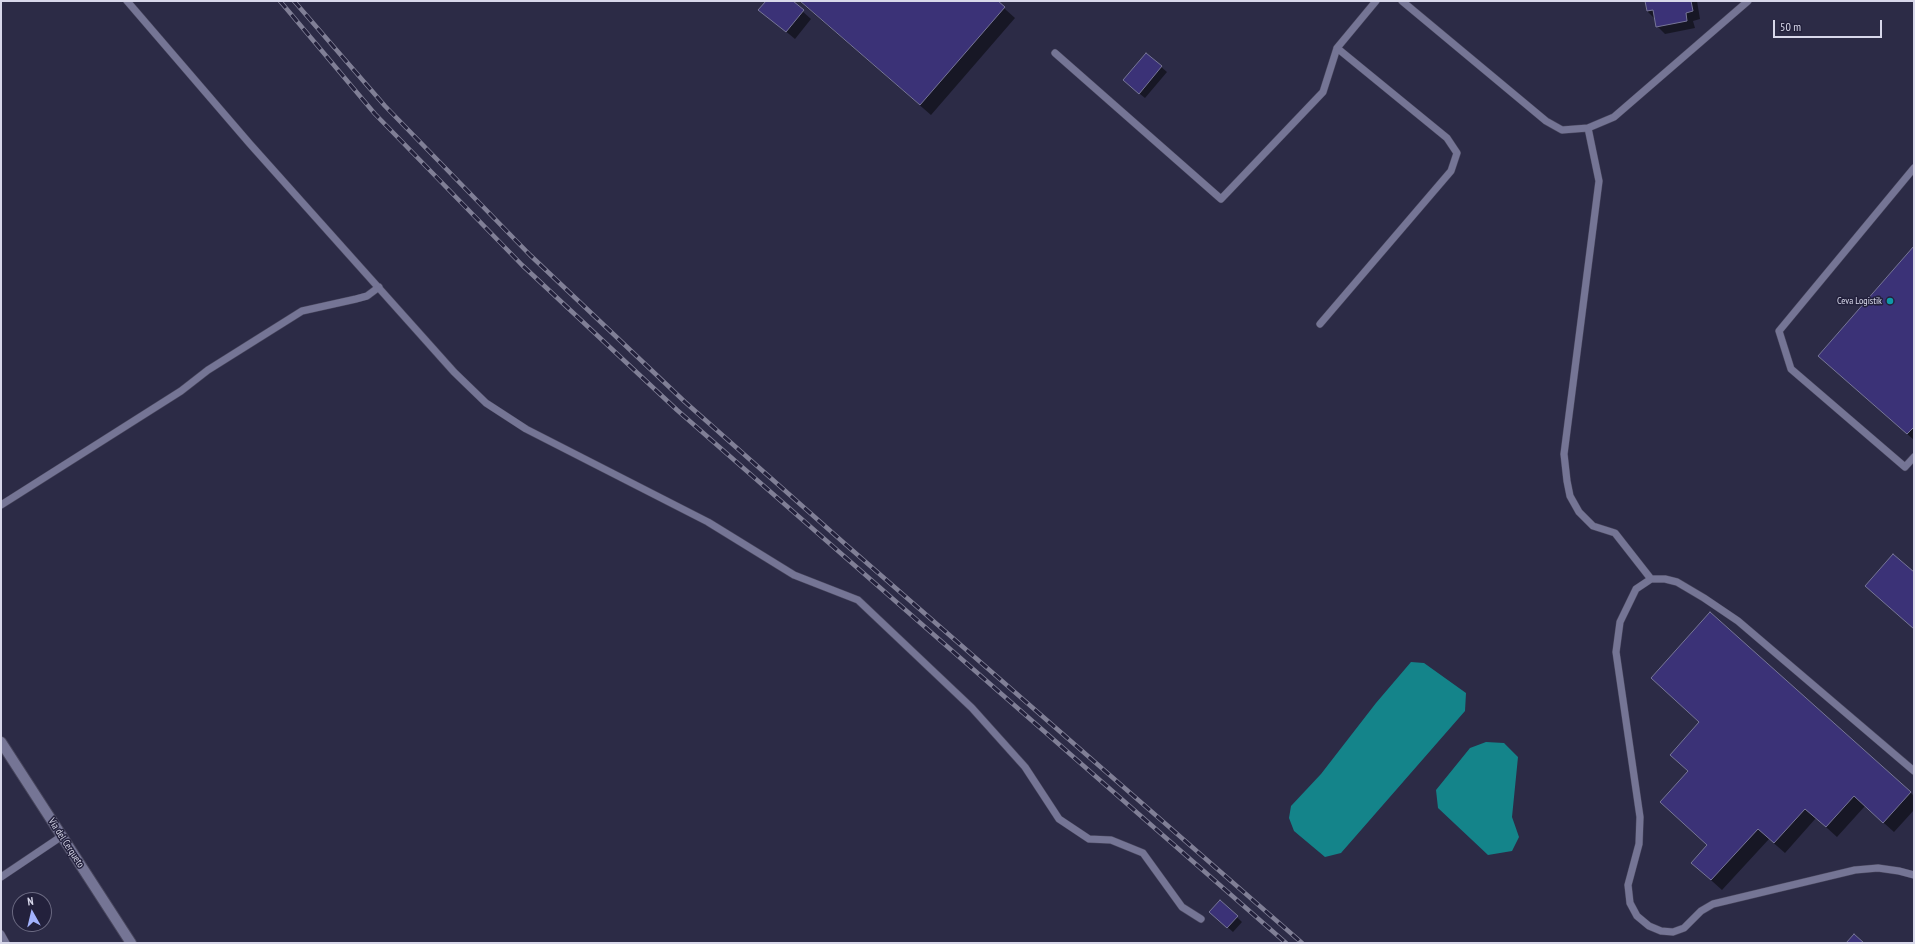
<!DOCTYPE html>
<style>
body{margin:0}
#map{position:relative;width:1915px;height:944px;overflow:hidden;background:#2c2b46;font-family:"PT Sans Narrow",sans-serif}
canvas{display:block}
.frame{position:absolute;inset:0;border:2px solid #d8d8ea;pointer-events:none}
.north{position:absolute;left:12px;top:892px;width:40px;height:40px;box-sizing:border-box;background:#23213c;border:1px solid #6b6a82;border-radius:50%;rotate:352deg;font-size:11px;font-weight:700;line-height:16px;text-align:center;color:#d8d8ea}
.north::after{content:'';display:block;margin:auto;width:14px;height:18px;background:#a2b2fd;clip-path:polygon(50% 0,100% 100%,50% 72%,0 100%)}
.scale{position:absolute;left:1773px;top:20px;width:109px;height:18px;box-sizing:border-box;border:2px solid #d8d8ea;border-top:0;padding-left:5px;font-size:12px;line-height:14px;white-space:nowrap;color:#d8d8ea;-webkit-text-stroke:3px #23213c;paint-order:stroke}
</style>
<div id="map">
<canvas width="1915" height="944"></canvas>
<div class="frame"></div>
<div class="north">N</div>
<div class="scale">50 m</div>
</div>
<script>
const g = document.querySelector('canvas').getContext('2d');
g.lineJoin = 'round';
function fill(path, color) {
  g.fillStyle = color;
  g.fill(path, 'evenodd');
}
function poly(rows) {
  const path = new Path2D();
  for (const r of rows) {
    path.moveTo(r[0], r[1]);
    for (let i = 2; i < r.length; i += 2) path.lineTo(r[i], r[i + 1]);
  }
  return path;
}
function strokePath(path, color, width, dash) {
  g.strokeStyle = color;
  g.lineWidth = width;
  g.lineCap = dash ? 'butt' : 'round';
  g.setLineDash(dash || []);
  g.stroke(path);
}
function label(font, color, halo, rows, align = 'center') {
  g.font = font + ' "PT Sans Narrow",sans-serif';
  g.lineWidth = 3;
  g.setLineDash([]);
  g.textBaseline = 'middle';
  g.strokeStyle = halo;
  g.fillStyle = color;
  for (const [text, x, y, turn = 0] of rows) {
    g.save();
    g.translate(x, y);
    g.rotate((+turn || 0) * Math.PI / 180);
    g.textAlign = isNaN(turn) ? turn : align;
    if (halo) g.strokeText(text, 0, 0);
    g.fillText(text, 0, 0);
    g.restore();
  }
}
fill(poly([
 [1411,662,1424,663,1466,693,1465,711,1341,853,1325,857,1294,831,1289,818,1291,806,1321,774,1376,703],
 [1486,742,1504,743,1518,757,1512,817,1519,837,1512,851,1488,855,1438,808,1436,790,1470,748]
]), '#14848a');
fill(poly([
 [767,1,791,1,811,19,795,39,760,10],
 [799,1,996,1,1015,18,931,115],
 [1646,1,1697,1,1700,19,1693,21,1695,28,1665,34,1657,26,1655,19,1647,11],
 [1146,54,1167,72,1145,98,1129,85],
 [1914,248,1914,440,1819,356],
 [1652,678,1910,792,1914,796,1914,810,1894,832,1865,806,1837,837,1816,818,1785,853,1769,839,1722,890,1703,873,1708,845,1689,772,1671,755,1700,723],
 [1220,901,1242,922,1233,932,1216,917]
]), '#0007');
const building = poly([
 [766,1,793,1,804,10,786,32,758,10,766,1],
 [800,1,998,1,1005,7,920,105,800,1],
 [1645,1,1691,1,1693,11,1686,13,1687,21,1656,27,1653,10,1647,11,1645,1],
 [1146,53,1162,66,1139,94,1123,80,1146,53],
 [1914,246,1914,427,1907,434,1818,356,1914,246],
 [1893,554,1914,572,1914,629,1865,586,1893,554],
 [1710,612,1911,792,1883,823,1854,796,1826,827,1805,809,1774,843,1758,829,1711,880,1691,863,1707,845,1660,802,1688,771,1670,755,1699,722,1651,678,1710,612],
 [1220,900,1238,916,1227,928,1209,912,1220,900],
 [1854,934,1864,943,1846,943,1854,934]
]);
fill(building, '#3b3277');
strokePath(building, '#777697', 1);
const lane = poly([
 [127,1,250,144,454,372,486,403,526,429,708,522,794,575,858,600,972,708,1025,767,1059,819,1089,839,1111,840,1143,853,1182,907,1201,919],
 [1402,1,1546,121,1562,130,1588,128,1614,117,1748,1],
 [1055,53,1221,199,1323,92,1337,48,1376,1],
 [1588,128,1599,181,1564,454,1567,481,1570,496,1579,512,1593,526,1615,533,1651,579],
 [1914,168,1779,331,1791,369,1905,467,1914,457],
 [1320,324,1451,171,1457,153,1447,138,1337,48],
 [1,505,181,391,208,370,302,311,356,299,367,296,379,287],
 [1914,771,1738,621,1704,598,1677,582,1665,579,1651,579,1636,589,1620,622,1616,652,1640,817,1639,844,1628,885,1630,903,1637,916,1649,926,1661,931,1673,932,1684,928,1701,911,1713,904,1855,870,1878,868,1899,871,1914,875],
 [1,877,62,836],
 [1,934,6,943]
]);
const street = poly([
 [1,742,131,943]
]);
strokePath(lane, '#48465d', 8);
strokePath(street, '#48465d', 12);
strokePath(lane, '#757595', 7);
strokePath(street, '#757595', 10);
const rail = poly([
 [280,1,375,114,522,265,677,410,1286,943],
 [294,1,385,106,530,255,685,402,844,543,1302,943]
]);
strokePath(rail, '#807f96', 4.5);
strokePath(rail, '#23213c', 3, [9]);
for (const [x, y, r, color] of [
 [1890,301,4,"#0f9aa8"]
]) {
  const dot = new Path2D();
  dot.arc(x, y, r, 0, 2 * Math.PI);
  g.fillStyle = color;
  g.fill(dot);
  strokePath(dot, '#23213c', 1.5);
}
label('10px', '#d8d8ea', '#23213c', [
 ["Ceva Logistik",1882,301]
], 'right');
label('10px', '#d8d8ea', '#23213c', [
 ["Via del Cerqueto",66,843,57]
]);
</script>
